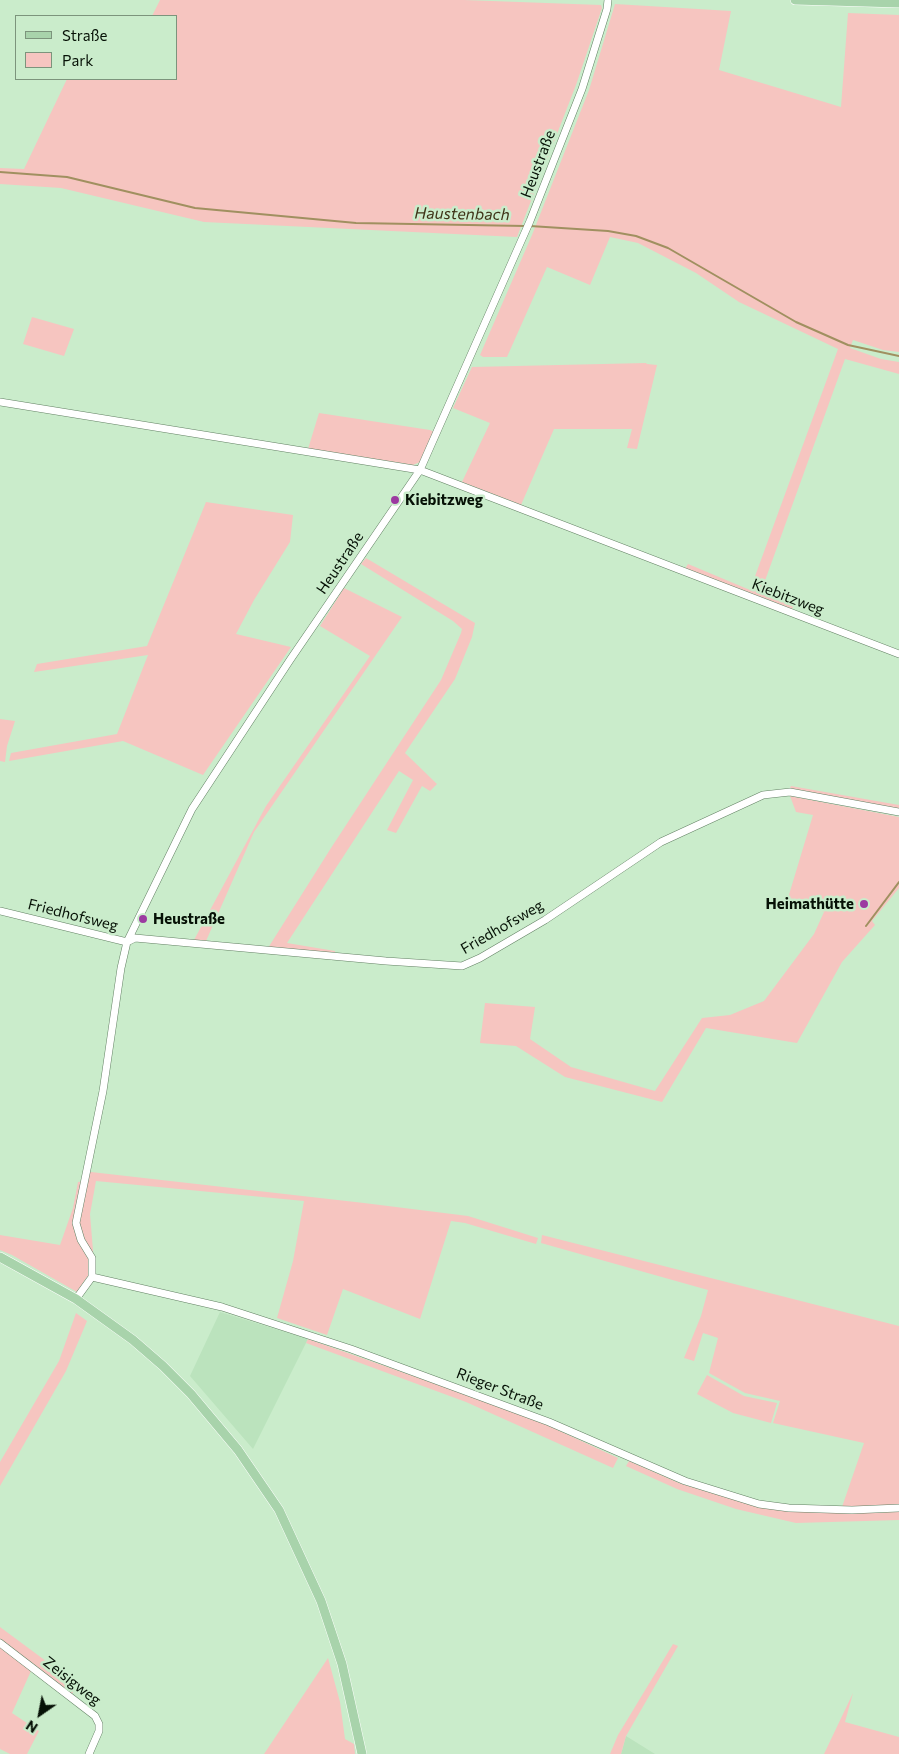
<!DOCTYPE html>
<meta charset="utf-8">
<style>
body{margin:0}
#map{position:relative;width:899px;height:1754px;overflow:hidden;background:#caeccb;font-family:Commissioner,sans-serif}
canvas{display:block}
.legend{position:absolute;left:15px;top:15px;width:162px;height:65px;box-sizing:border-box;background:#caeccb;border:1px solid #7c947c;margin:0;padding:6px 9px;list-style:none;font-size:15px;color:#061106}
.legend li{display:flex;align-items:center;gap:10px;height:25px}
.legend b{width:25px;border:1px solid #7c947c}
.north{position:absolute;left:15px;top:1689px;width:50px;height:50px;-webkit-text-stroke:4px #caeccb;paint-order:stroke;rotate:213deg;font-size:14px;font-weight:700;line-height:20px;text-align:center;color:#061106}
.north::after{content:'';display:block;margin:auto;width:18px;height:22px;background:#061106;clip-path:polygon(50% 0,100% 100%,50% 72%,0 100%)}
</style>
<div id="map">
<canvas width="899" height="1754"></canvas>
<ul class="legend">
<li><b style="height:6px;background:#a8d3ab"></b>Straße</li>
<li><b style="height:14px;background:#f6c5c0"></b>Park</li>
</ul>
<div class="north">N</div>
</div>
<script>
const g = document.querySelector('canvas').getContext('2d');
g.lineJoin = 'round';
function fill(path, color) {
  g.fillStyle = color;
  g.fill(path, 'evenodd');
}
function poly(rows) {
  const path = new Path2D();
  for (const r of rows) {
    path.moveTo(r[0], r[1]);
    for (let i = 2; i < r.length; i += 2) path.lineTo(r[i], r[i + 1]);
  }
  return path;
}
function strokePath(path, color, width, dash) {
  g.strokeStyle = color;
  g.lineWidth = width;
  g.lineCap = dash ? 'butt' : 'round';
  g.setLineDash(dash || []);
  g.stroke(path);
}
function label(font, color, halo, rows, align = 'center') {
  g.font = font + ' Commissioner,sans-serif';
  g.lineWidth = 5;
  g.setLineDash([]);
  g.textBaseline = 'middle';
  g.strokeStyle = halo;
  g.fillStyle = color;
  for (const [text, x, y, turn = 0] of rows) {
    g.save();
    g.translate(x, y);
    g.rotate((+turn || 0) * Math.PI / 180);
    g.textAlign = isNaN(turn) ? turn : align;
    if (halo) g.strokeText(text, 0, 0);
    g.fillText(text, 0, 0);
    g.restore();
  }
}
fill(poly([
 [220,1312,308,1339,253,1449,190,1376],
 [626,1736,655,1754,621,1754]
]), '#bbe3bd');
fill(poly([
 [160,0,464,0,601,5,602,8,576,85,517,237,204,222,61,188,0,184,0,168,24,169,67,79,176,79,176,16,152,16],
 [615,4,731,11,719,70,841,107,848,13,899,15,899,352,883,350,853,340,850,348,881,359,899,362,899,374,845,359,762,589,794,606,791,610,685,569,688,564,750,590,838,349,739,302,696,273,638,243,610,237,590,285,547,267,507,357,483,357,480,355,532,235,589,90],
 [32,317,74,329,64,356,23,344],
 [646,363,647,364,657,365,637,449,627,448,632,429,554,429,521,505,462,482,490,423,453,408,472,367],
 [319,413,430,430,434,432,420,462,413,465,308,449],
 [206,502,293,515,290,542,254,600,236,634,291,647,203,775,123,741,9,761,11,753,117,734,148,655,34,672,37,664,147,646],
 [366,558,475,623,472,637,455,679,405,753,437,784,430,791,422,786,396,833,387,830,413,780,399,771,287,943,335,951,335,954,268,948,331,848,441,680,461,633,462,629,453,621,361,564],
 [344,588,402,617,254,832,206,941,194,940,266,806,370,656,320,626],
 [0,719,15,721,7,746,5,762,0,761],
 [791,786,899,805,899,810,789,790],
 [790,796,899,817,899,888,872,921,875,925,842,962,797,1043,706,1028,662,1102,565,1077,516,1046,480,1043,485,1003,535,1007,530,1039,571,1067,655,1091,702,1018,730,1015,764,1001,814,934,824,912,788,898,813,815,796,812],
 [91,1172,364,1203,468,1216,538,1238,536,1244,465,1223,451,1221,420,1319,343,1289,327,1335,277,1318,293,1261,304,1201,96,1181,90,1214,95,1275,87,1277,77,1292,12,1255,0,1250,0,1235,60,1245,73,1208,78,1182,87,1181,88,1173],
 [542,1235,899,1326,899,1505,842,1507,864,1443,773,1423,780,1401,745,1393,709,1373,718,1338,703,1333,694,1361,684,1358,701,1316,708,1290,541,1243],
 [76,1313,87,1321,66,1371,0,1486,0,1462,59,1361],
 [308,1339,467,1395,547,1425,618,1458,613,1468,466,1402,306,1343],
 [707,1375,744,1396,777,1403,771,1423,733,1413,697,1394],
 [629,1461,679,1483,758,1507,789,1511,852,1513,899,1512,899,1520,796,1523,736,1509,677,1489,626,1466],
 [0,1627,77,1684,72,1694,0,1639],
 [673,1644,678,1646,626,1736,621,1754,610,1754,618,1735],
 [0,1647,31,1671,12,1713,39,1731,27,1754,10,1754,0,1749],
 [328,1658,340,1702,345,1739,354,1744,355,1754,264,1754],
 [853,1693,845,1722,899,1737,899,1754,824,1754]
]), '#f6c5c0');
strokePath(poly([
 [0,172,67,177,195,208,356,223,525,226],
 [530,226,608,231,636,236,668,248,796,322,848,345,899,356],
 [866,926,899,882]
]), '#a09060', 2);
const minor = poly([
 [0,402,420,470,899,654],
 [0,911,127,942,135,938,386,961,462,966,480,958,545,920,661,842,763,795,790,792,899,812],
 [92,1277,92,1258,81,1240,76,1223,103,1091,121,968,127,942,192,809,290,660,420,470,530,221,582,89,607,9,608,0],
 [92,1277,222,1307,351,1349,549,1422,685,1481,759,1504,789,1508,852,1510,899,1508],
 [76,1299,92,1277],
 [0,1643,95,1716,99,1724,99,1731,89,1754]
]);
const major = poly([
 [795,0,899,3],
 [0,1257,76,1299,133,1340,163,1366,191,1394,238,1450,279,1510,321,1601,342,1664,362,1754]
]);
strokePath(minor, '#628063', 8);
strokePath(major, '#fff', 10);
strokePath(minor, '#fff', 7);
strokePath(major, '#a8d3ab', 9);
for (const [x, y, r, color] of [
 [395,500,5,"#9c3aa1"],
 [864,904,5,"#9c3aa1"],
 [143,919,5,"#9c3aa1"]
]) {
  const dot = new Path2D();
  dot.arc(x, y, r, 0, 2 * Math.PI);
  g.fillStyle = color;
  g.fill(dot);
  strokePath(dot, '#caeccb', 2);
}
label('15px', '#061106', '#caeccb', [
 ["Heustraße",538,164,-69],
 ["Heustraße",340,563,-56],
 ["Kiebitzweg",788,597,21],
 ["Friedhofsweg",73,915,14],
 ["Friedhofsweg",502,927,-30],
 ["Rieger Straße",500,1389,21],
 ["Zeisigweg",72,1681,38]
]);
label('bold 15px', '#061106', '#caeccb', [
 ["Kiebitzweg",405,500],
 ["Heimathütte",854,904,"right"],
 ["Heustraße",153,919]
], 'left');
label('italic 16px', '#3f3317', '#caeccb', [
 ["Haustenbach",462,214,1]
]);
</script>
